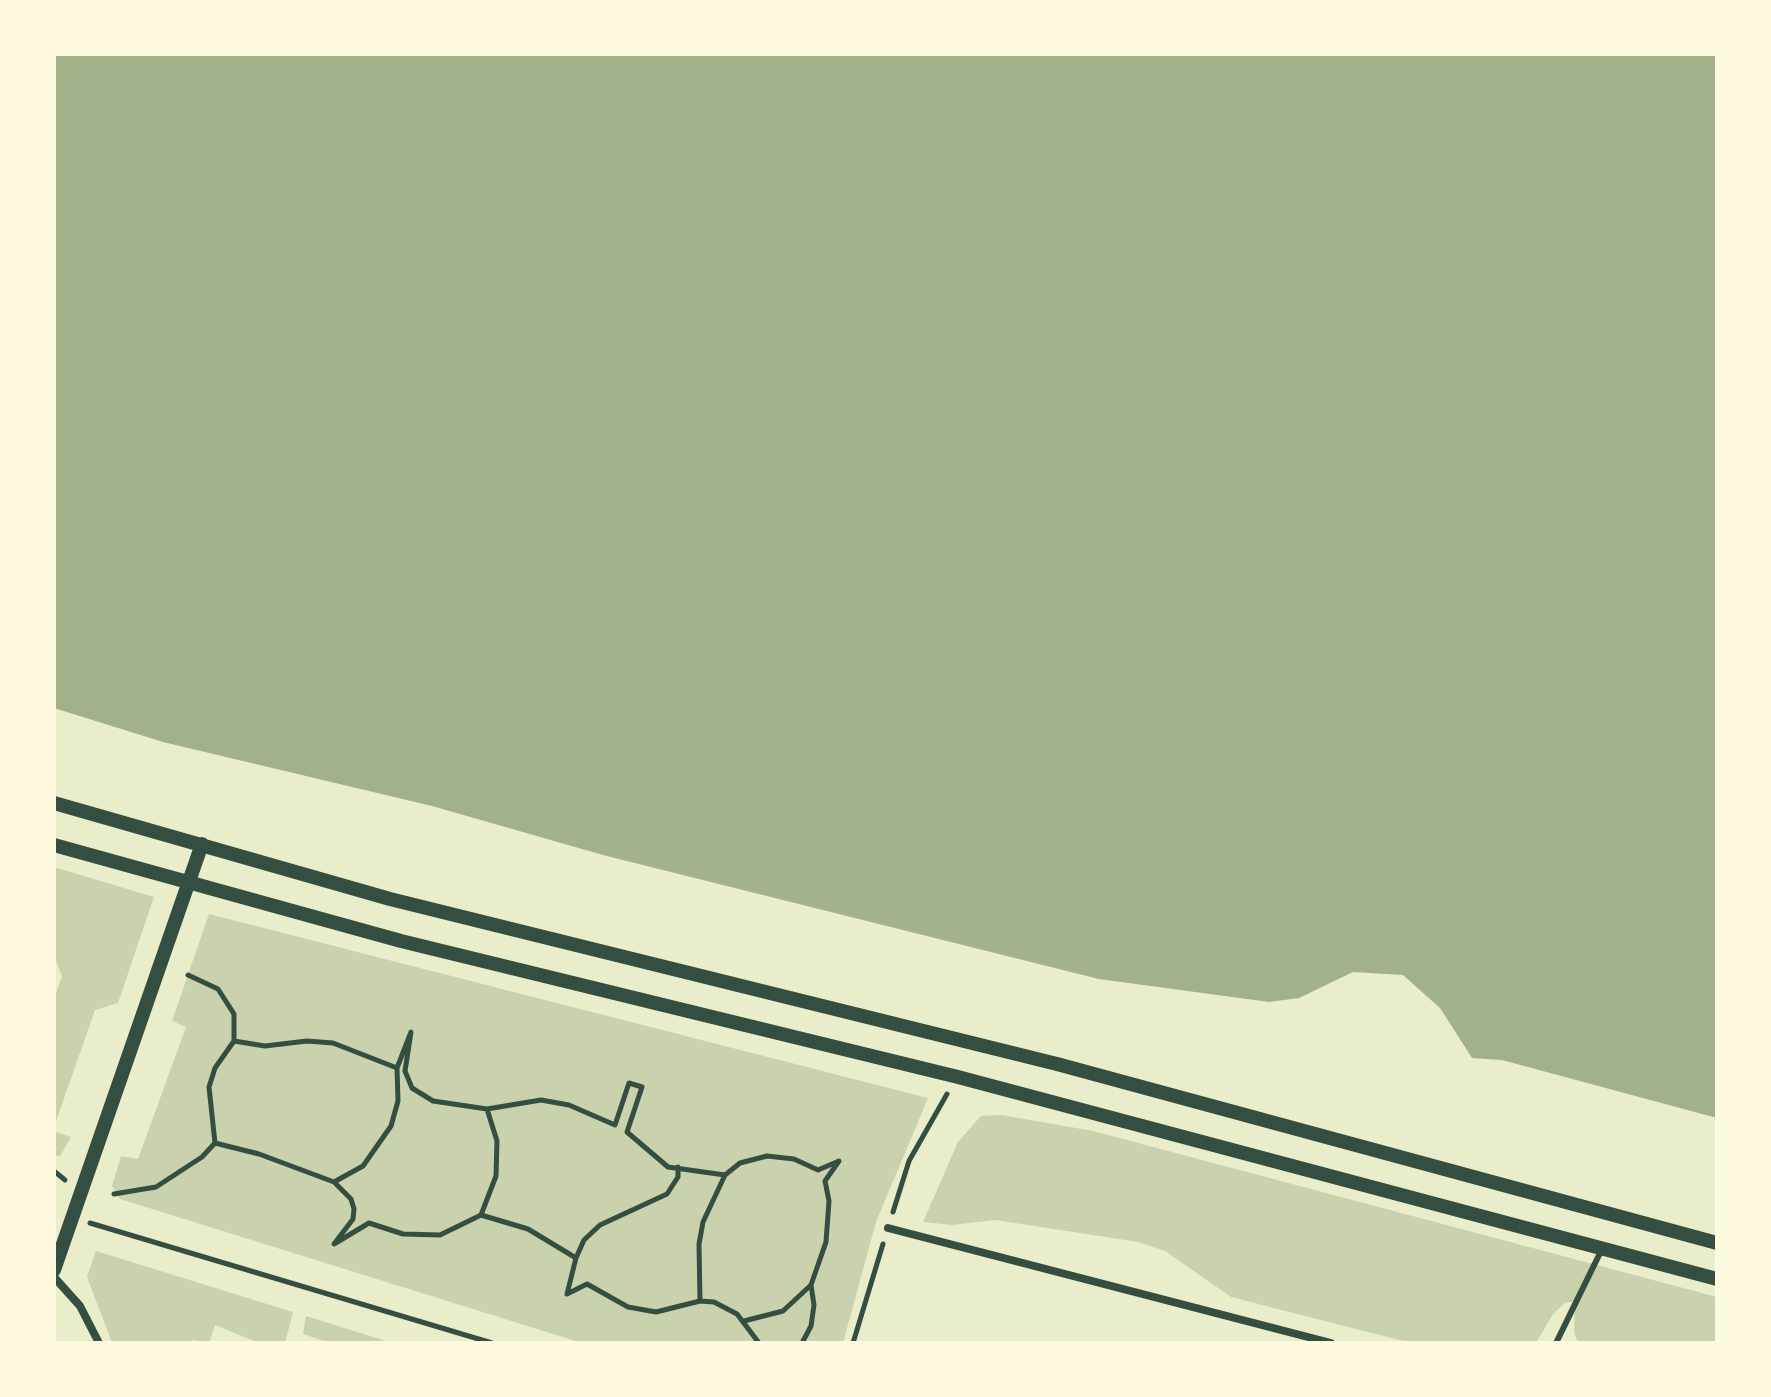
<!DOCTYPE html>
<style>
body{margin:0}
#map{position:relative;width:1771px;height:1397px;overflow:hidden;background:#e9edc9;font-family:"Fira Sans Condensed",sans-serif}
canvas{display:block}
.frame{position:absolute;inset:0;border:56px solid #fefae0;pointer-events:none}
</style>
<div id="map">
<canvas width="1771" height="1397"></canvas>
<div class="frame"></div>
</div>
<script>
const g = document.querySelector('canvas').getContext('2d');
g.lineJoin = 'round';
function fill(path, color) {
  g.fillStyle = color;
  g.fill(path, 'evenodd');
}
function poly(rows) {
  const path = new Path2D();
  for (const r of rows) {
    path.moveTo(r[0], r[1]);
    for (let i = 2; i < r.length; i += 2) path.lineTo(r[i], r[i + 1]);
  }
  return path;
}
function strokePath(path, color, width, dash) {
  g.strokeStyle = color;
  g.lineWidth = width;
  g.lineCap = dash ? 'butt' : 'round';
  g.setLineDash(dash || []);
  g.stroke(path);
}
fill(poly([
 [54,867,154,897,118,1003,95,1010,54,1127,54,999,62,976,54,956],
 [209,914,928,1098,876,1222,843,1343,582,1343,120,1199,112,1186,121,1156,138,1159,186,1027,172,1021],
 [1002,1115,1093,1131,1717,1297,1717,1343,1578,1343,1574,1333,1575,1301,1565,1303,1553,1314,1536,1343,1411,1343,1231,1297,1165,1251,1138,1242,995,1220,952,1225,923,1222,958,1142,981,1116],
 [54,1131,71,1137,60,1156,54,1156],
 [96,1251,293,1312,285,1343,259,1343,215,1325,209,1343,193,1340,191,1343,112,1343,87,1277],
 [306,1316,392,1343,330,1343,303,1334]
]), '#cad2ad');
fill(poly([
 [54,54,1717,54,1717,1118,1502,1060,1472,1058,1440,1008,1403,975,1353,972,1299,998,1269,1002,1099,979,603,855,432,806,163,742,54,708]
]), '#a3b18a');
strokePath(poly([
 [234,1041,265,1046,307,1041,333,1043,397,1068,411,1032,405,1071,412,1088,433,1101,487,1109,541,1100,569,1105,615,1125,629,1083,642,1087,627,1132,668,1167,725,1175,740,1163,767,1156,794,1159,818,1170,839,1161,825,1181,829,1201,826,1242,811,1285,814,1305,811,1326,802,1343],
 [215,1143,259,1154,334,1182,351,1199,354,1209,353,1219,334,1244,369,1223,403,1234,440,1235,481,1215,528,1229,576,1258,567,1294,587,1284,628,1307,656,1312,700,1301,714,1302,737,1314,759,1343],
 [54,1171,65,1180],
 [334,1182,363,1166,391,1126,398,1101,397,1068],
 [114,1194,156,1187,202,1157,215,1143,209,1087,215,1068,234,1041,234,1014,218,989,188,975],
 [893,1212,909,1161,947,1094],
 [481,1215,496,1176,497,1141,487,1109],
 [90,1223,492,1343],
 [576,1258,584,1240,600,1225,667,1194,678,1177,678,1167],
 [700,1301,699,1244,703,1222,725,1175],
 [744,1321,783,1311,811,1285],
 [853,1343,883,1244]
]), '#344e41', 5);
strokePath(poly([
 [1556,1343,1602,1249]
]), '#344e41', 6);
strokePath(poly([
 [888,1228,1331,1343],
 [54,1277,80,1306,99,1343]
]), '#344e41', 8);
strokePath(poly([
 [54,803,390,899,1057,1064,1717,1243],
 [54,845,401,941,958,1077,1717,1279],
 [54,1270,202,844]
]), '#344e41', 14);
</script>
